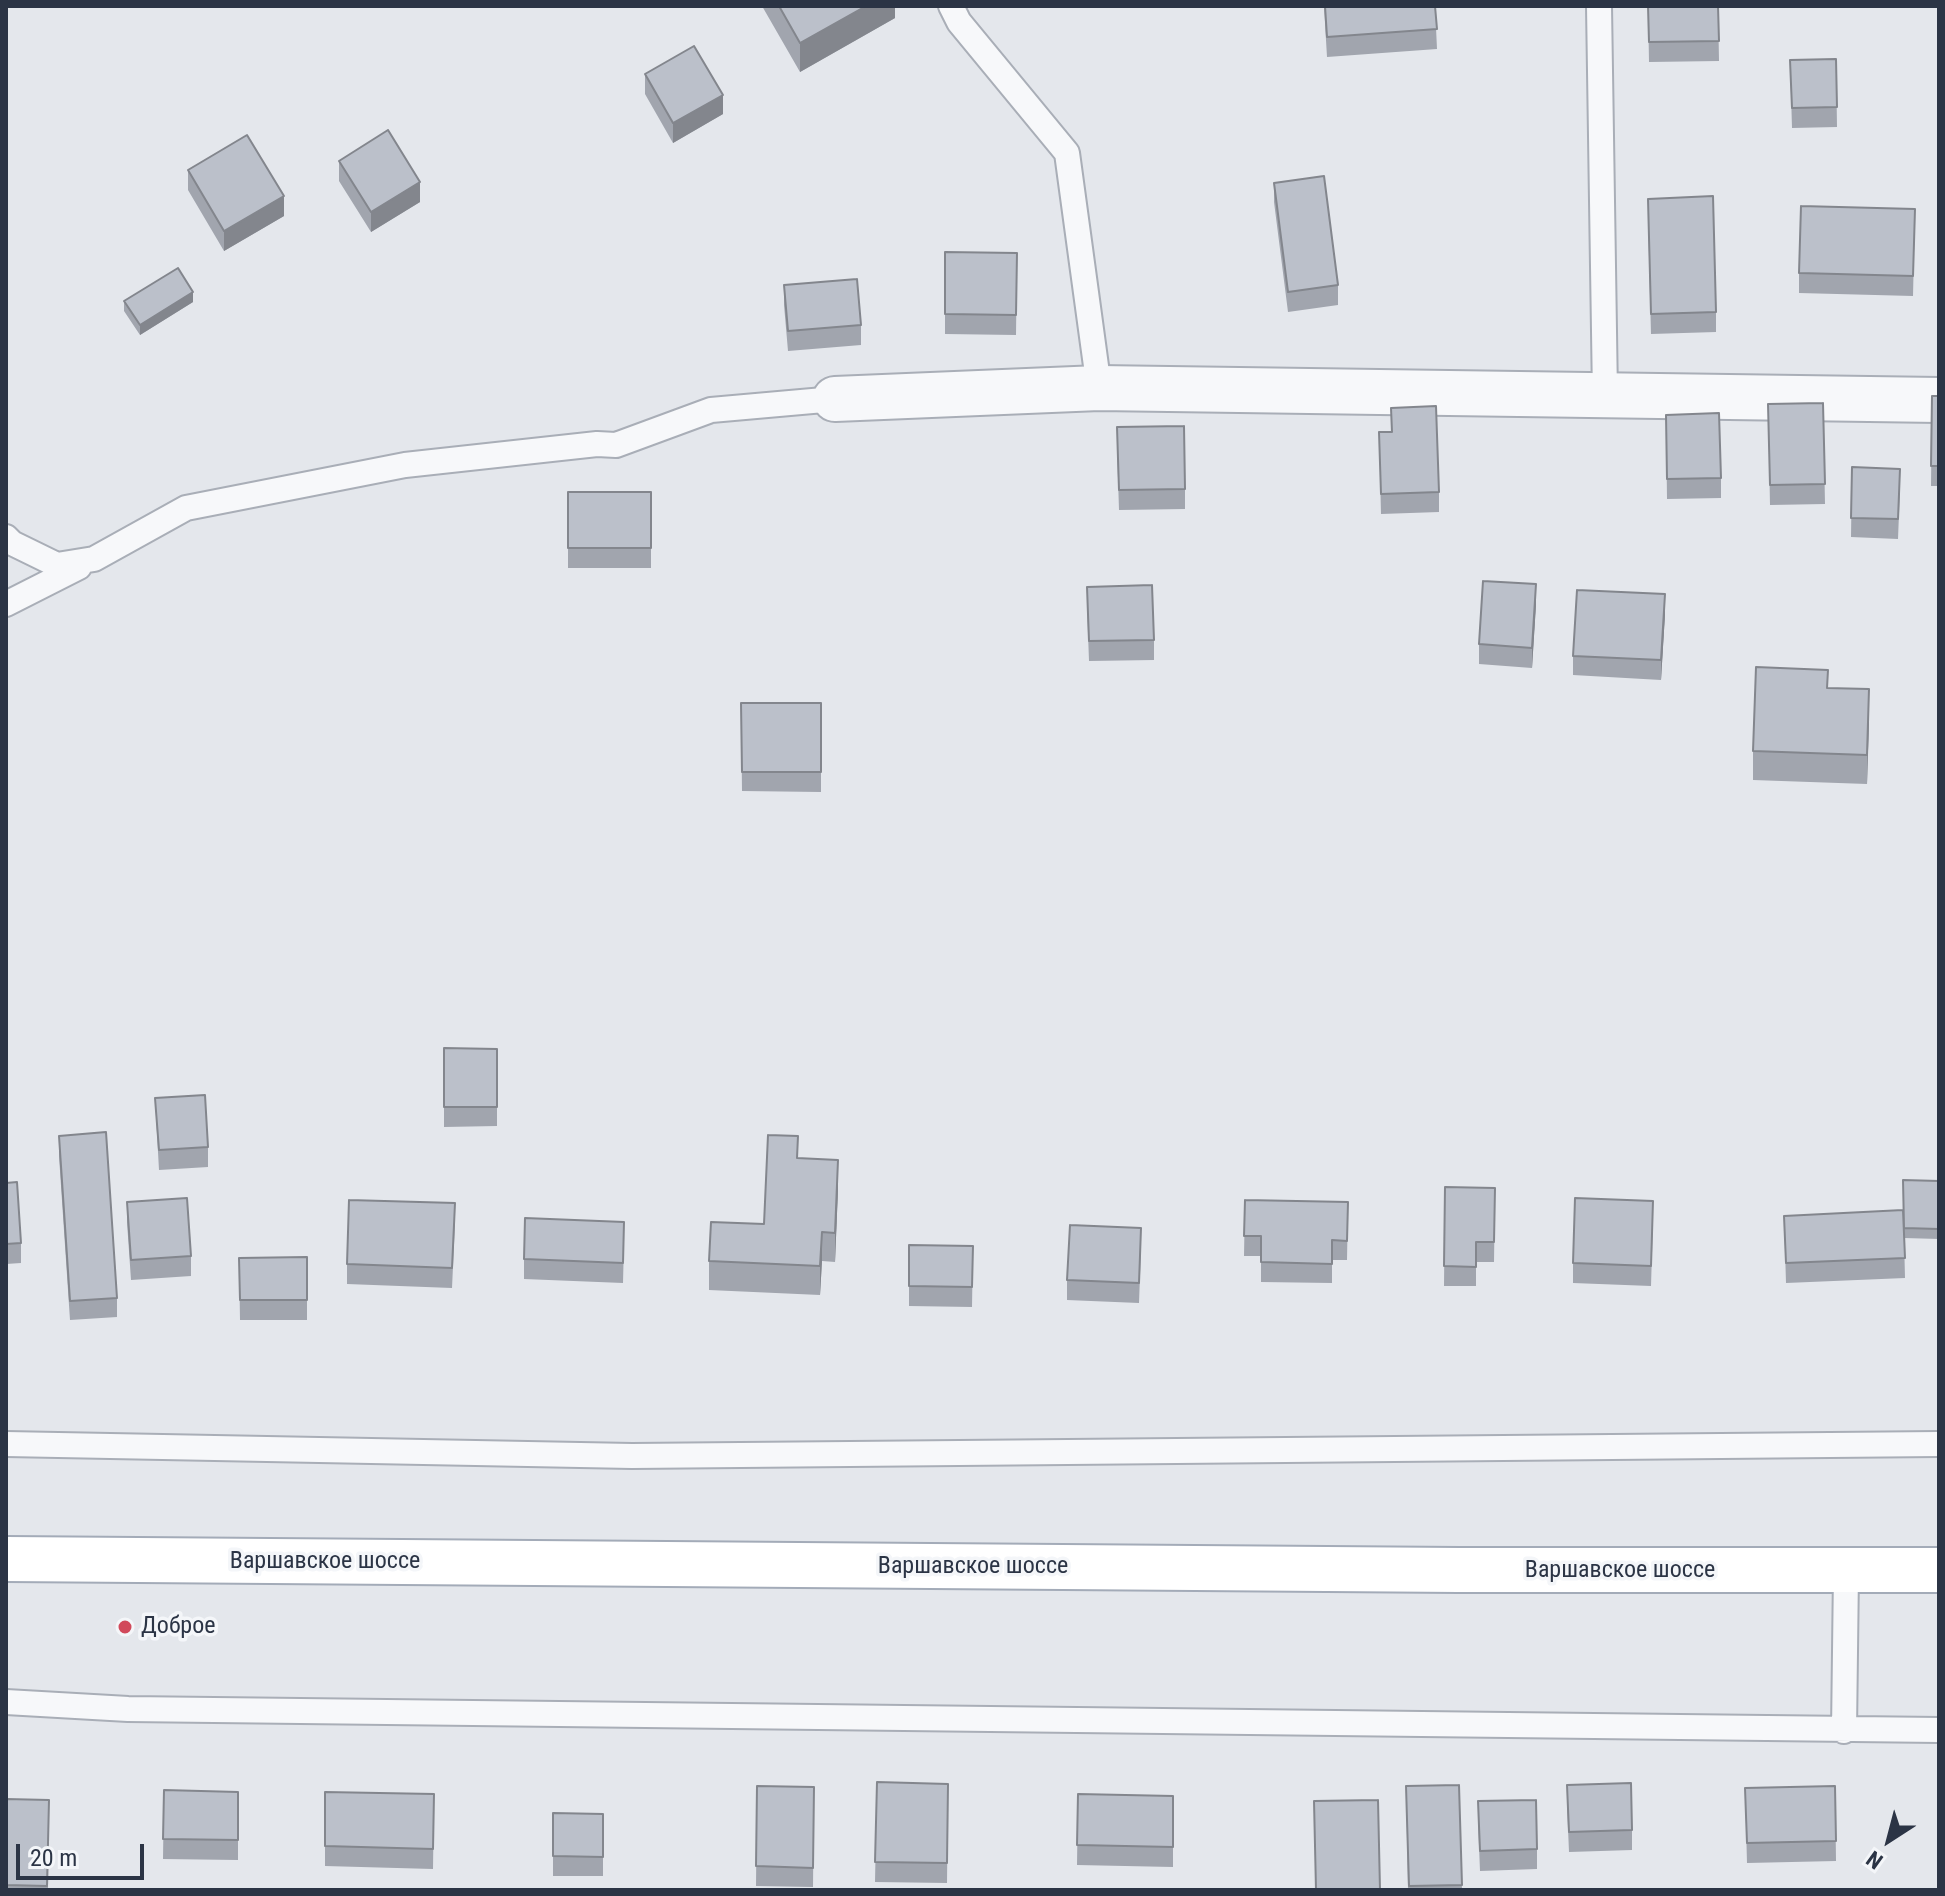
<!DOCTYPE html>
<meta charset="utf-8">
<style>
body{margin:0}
#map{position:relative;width:1945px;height:1896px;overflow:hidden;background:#e4e7ec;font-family:"Roboto Condensed",sans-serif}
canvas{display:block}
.frame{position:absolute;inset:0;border:8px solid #2b3445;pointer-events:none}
.north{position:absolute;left:1849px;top:1800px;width:80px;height:80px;-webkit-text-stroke:6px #f4f6f9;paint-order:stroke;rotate:216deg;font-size:22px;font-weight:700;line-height:32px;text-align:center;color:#2b3445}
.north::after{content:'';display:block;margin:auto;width:28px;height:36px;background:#2b3445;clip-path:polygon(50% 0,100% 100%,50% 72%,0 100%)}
.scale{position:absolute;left:16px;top:1844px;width:128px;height:36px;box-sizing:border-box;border:4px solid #2b3445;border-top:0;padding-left:10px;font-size:24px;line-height:28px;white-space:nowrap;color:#2b3445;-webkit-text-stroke:6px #f4f6f9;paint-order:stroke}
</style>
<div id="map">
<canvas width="1945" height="1896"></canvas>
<div class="frame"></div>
<div class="north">N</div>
<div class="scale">20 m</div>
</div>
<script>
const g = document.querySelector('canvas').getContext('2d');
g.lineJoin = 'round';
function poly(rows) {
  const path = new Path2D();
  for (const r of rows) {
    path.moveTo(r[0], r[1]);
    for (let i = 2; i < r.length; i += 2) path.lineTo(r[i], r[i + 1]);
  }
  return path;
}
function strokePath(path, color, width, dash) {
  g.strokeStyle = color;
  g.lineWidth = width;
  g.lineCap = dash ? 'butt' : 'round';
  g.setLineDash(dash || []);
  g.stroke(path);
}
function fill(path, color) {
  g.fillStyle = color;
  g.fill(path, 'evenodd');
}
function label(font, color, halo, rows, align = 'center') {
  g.font = font + ' "Roboto Condensed",sans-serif';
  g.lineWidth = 7;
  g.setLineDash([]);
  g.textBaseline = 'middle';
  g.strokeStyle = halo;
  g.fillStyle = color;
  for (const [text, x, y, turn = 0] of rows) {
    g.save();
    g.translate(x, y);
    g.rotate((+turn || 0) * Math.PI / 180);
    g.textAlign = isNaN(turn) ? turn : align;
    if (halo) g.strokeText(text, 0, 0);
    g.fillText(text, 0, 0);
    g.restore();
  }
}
const lane = poly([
 [951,6,959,22,1067,153,1099,388],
 [1599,6,1605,396],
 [6,537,12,543,57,565,94,559,186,508,405,465,597,444,616,445,711,410,835,399],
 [6,604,79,567],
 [6,1444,632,1456,1939,1444],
 [6,1702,128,1709,1939,1730],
 [1844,1731,1846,1572]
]);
const street = poly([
 [835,399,1099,388,1939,400]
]);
const primary = poly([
 [6,1559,1459,1570,1939,1570]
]);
strokePath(lane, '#a9aeb7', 28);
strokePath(street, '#a9aeb7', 48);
strokePath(primary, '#a3abb8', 48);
strokePath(lane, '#f7f8fa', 24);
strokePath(street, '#f7f8fa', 44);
strokePath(primary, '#fff', 44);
fill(poly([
 [762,6,895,6,895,18,800,72],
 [1324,6,1435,6,1437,49,1327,57],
 [1648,6,1718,6,1719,61,1649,62],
 [1836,59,1837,127,1792,128,1790,60],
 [645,74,723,114,673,143,645,94],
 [339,161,420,202,371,232,339,181],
 [188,170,284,216,224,251,188,190],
 [1274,183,1338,285,1338,305,1288,312,1274,202],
 [1915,209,1913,296,1799,293,1799,273],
 [1648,219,1716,312,1716,332,1651,334],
 [945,252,1017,253,1016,335,945,334],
 [784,285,861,325,861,345,788,351,784,305],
 [124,301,193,302,140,335,124,311],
 [1932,396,1939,396,1939,486,1931,486],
 [1823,403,1825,504,1770,505,1768,404],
 [1391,408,1439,492,1439,512,1381,514,1379,432,1391,432],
 [1666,415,1721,478,1721,498,1667,499],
 [1117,447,1185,489,1185,509,1119,510],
 [1852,467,1900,488,1898,539,1851,537],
 [568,492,651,492,651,568,568,568],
 [1536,604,1532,668,1479,664,1479,644],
 [1087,606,1154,640,1154,660,1089,661],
 [1665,614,1661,680,1573,675,1573,656],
 [741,703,821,703,821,792,742,791],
 [1869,718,1867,784,1753,780,1753,751],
 [444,1048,497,1049,497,1126,444,1127],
 [155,1098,208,1147,208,1167,159,1170],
 [59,1136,117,1298,117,1317,70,1320,59,1156],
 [798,1158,838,1189,835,1262,822,1261,820,1295,709,1290,709,1261,764,1224],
 [1939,1181,1939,1239,1904,1238,1905,1278,1786,1283,1784,1216,1903,1210],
 [6,1183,21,1243,21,1263,6,1264],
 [1445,1187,1495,1188,1494,1262,1476,1262,1476,1286,1444,1286],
 [1245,1200,1348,1202,1347,1260,1332,1260,1332,1283,1261,1282,1261,1256,1244,1256],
 [127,1202,191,1256,191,1276,131,1280,127,1222],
 [1653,1220,1651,1286,1573,1283,1573,1263],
 [455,1223,452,1288,347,1284,347,1264],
 [624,1242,623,1283,524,1279,524,1259],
 [909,1245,973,1246,972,1307,909,1306],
 [1141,1248,1139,1303,1067,1300,1067,1280],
 [307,1257,307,1320,240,1320,239,1258],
 [877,1782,948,1784,947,1883,875,1882],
 [1459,1785,1462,1890,1408,1890,1406,1786],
 [757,1786,814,1787,813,1887,756,1886],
 [1835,1786,1836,1861,1747,1863,1745,1788],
 [164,1790,238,1792,238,1860,163,1859],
 [325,1792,434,1794,433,1869,325,1866],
 [1078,1794,1173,1796,1173,1867,1077,1865],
 [6,1799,49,1800,48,1890,6,1890],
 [1567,1805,1632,1830,1632,1850,1569,1852],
 [553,1813,603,1814,603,1876,553,1876],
 [1478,1821,1537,1849,1537,1869,1480,1871]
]), '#a1a5ae');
fill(poly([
 [866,6,895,6,895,18,800,72,800,43],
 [723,95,723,114,673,143,673,123],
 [420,182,420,202,371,232,371,212],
 [284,196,284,216,224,251,224,231],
 [193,292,193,302,140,335,140,325],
 [1536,584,1536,604,1532,668,1532,648],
 [1665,594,1665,614,1661,680,1661,660],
 [1869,689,1869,718,1867,784,1867,755],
 [838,1160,838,1189,835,1262,835,1233],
 [822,1232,822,1261,820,1295,820,1266]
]), '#83868d');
const building = poly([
 [779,6,866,6,800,43,779,6],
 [1325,6,1435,6,1437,29,1327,37,1325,6],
 [1648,6,1718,6,1719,41,1649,42,1648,6],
 [694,46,723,95,673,123,645,74,694,46],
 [1836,59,1837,107,1792,108,1790,60,1836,59],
 [388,130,420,182,371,212,339,161,388,130],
 [247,135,284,196,224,231,188,170,247,135],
 [1324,176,1338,285,1288,292,1274,183,1324,176],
 [1713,196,1716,312,1651,314,1648,199,1713,196],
 [1801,206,1915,209,1913,276,1799,273,1801,206],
 [945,252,1017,253,1016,315,945,314,945,252],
 [178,268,193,292,140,325,124,301,178,268],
 [857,279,861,325,788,331,784,285,857,279],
 [1932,396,1939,396,1939,466,1931,466,1932,396],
 [1823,403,1825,484,1770,485,1768,404,1823,403],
 [1436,406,1439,492,1381,494,1379,432,1392,432,1391,408,1436,406],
 [1719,413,1721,478,1667,479,1666,415,1719,413],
 [1184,426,1185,489,1119,490,1117,427,1184,426],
 [1852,467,1900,469,1898,519,1851,518,1852,467],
 [568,492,651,492,651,548,568,548,568,492],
 [1483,581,1536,584,1532,648,1479,644,1483,581],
 [1152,585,1154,640,1089,641,1087,587,1152,585],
 [1577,590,1665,594,1661,660,1573,656,1577,590],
 [1756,667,1828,670,1827,688,1869,689,1867,755,1753,751,1756,667],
 [741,703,821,703,821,772,742,772,741,703],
 [444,1048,497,1049,497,1107,444,1107,444,1048],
 [205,1095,208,1147,159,1150,155,1098,205,1095],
 [106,1132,117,1298,70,1301,59,1136,106,1132],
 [768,1135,798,1136,797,1158,838,1160,835,1233,822,1232,820,1266,709,1261,711,1222,764,1224,768,1135],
 [1903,1180,1939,1181,1939,1229,1904,1228,1903,1180],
 [17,1182,21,1243,6,1244,6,1183,17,1182],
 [1445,1187,1495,1188,1494,1242,1476,1242,1476,1267,1444,1266,1445,1187],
 [187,1198,191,1256,131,1260,127,1202,187,1198],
 [1575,1198,1653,1201,1651,1266,1573,1263,1575,1198],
 [349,1200,455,1203,452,1268,347,1264,349,1200],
 [1245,1200,1348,1202,1347,1241,1332,1240,1332,1264,1261,1262,1261,1236,1244,1236,1245,1200],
 [1903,1210,1905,1258,1786,1263,1784,1216,1903,1210],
 [525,1218,624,1222,623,1263,524,1259,525,1218],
 [1070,1225,1141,1228,1139,1283,1067,1280,1070,1225],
 [909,1245,973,1246,972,1287,909,1286,909,1245],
 [307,1257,307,1300,240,1300,239,1258,307,1257],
 [877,1782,948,1784,947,1863,875,1862,877,1782],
 [1631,1783,1632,1830,1569,1832,1567,1785,1631,1783],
 [1459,1785,1462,1885,1409,1886,1406,1786,1459,1785],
 [757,1786,814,1787,813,1868,756,1866,757,1786],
 [1835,1786,1836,1841,1747,1843,1745,1788,1835,1786],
 [164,1790,238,1792,238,1840,163,1839,164,1790],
 [325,1792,434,1794,433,1849,325,1846,325,1792],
 [1078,1794,1173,1796,1173,1847,1077,1845,1078,1794],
 [6,1799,49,1800,47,1886,6,1885,6,1799],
 [1378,1800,1380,1890,1316,1890,1314,1801,1378,1800],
 [1536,1800,1537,1849,1480,1851,1478,1801,1536,1800],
 [553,1813,603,1814,603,1857,553,1856,553,1813]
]);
fill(building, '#bbc0ca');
strokePath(building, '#83868d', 2);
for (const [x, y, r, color] of [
 [125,1627,8,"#d1495b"]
]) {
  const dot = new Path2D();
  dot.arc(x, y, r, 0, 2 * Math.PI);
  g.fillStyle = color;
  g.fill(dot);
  strokePath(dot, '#f4f6f9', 3);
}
label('24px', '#2b3445', '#f4f6f9', [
 ["Варшавское шоссе",325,1562],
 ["Варшавское шоссе",973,1567],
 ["Варшавское шоссе",1620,1571]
]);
label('24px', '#2b3445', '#f4f6f9', [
 ["Доброе",141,1627]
], 'left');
</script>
